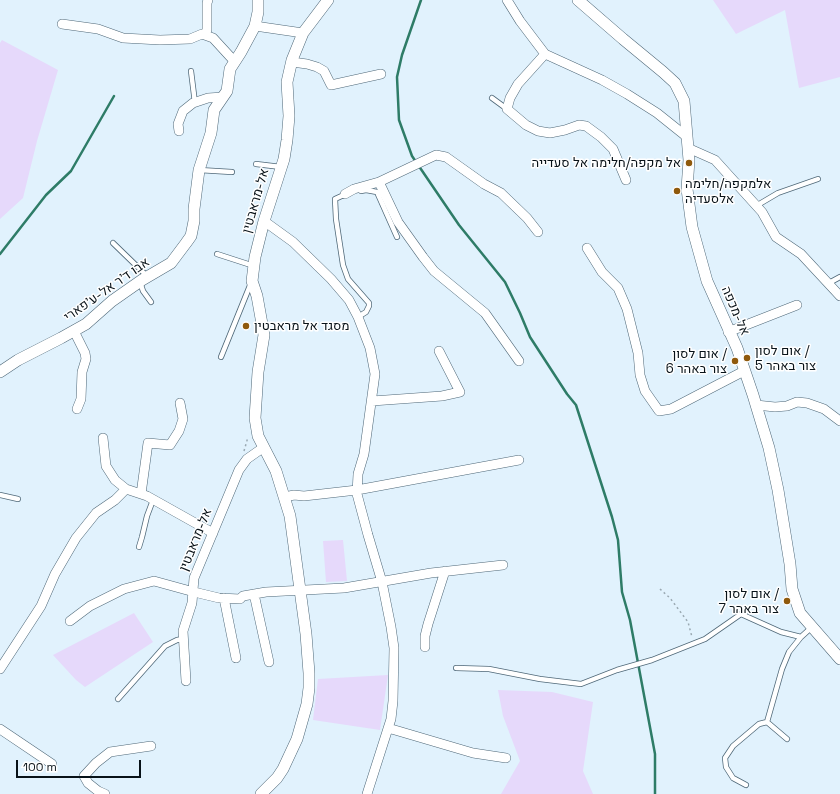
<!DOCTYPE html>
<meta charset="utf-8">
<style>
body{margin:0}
#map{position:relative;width:840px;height:794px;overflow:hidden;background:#e1f2fd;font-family:"Space Grotesk",sans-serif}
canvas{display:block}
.scale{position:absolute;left:16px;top:760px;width:125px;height:18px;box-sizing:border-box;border:2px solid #081218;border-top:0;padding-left:5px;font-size:12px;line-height:14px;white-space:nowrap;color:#081218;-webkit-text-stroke:3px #fff;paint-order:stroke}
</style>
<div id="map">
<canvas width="840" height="794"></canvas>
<div class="scale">100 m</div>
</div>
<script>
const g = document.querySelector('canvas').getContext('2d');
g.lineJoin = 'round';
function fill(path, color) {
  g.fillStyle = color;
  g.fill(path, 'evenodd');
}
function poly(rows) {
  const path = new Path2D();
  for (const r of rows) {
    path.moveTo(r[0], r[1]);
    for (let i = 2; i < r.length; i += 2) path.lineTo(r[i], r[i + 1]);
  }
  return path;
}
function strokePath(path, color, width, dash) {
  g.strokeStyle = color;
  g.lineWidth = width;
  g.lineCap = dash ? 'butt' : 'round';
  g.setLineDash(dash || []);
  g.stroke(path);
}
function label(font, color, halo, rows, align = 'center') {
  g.font = font + ' "Space Grotesk",Heebo,sans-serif';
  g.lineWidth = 3;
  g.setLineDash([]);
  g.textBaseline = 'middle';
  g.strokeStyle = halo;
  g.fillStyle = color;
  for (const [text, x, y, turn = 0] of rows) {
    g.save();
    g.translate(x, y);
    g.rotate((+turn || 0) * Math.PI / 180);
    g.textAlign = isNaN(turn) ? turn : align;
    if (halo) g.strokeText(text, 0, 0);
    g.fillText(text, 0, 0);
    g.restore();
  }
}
fill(poly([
 [713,0,840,0,840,77,799,88,785,10,736,34],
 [2,40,58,70,37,141,23,198,0,219,0,43],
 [343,540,347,581,326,582,323,541],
 [134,613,153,642,85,687,76,680,53,655],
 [388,675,380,730,313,720,318,679],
 [498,690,552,692,593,702,583,771,593,794,501,794,520,761,503,716]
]), '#e6d9fb');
strokePath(poly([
 [421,0,402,55,397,77,399,120,412,156,459,225,505,282,520,313,530,337,567,394,576,405,612,517,618,540,622,592,630,620,655,754,655,794],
 [0,254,46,195,71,171,114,96]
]), '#2e7c67', 2.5);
const service = poly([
 [191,71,195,103],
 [492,98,507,109],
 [256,164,281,167],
 [199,170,232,172],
 [361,191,366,190,377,192,397,237],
 [346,194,335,199,336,219,343,265,348,279,369,303,369,306,366,312,358,317],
 [756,206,778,193,818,179],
 [113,243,147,276],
 [217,254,254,266],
 [141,281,141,285,143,291,151,302],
 [829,283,840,277],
 [221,357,251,283],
 [0,495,18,499],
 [139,547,142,537,147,516,153,500],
 [456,668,489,669,540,679,581,684,617,670,652,660,705,639,741,614,781,632,801,637,812,627],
 [118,699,165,646,177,640,183,639],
 [767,722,787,739],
 [746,785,733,778,726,767,725,758,733,746,759,724,767,722,782,669,789,652,801,637]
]);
const minor = poly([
 [507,0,520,21,545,54,602,80,627,94,657,113,687,137],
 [62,24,98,29,123,38,160,40,190,39,202,34,213,38,235,62],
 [255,26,303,33],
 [207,30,207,3,208,0],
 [545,54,518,84,510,98,507,109,526,125,538,131,550,133,565,130,579,125,586,126,601,137,613,149,626,180],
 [292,62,307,64,317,67,324,71,331,85,381,74],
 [179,131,178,124,183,111,193,103,208,98,223,97],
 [688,148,715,160,762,212,776,237,801,254,840,296],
 [379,182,398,222,423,257,434,271,485,313,519,361],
 [345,194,354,189,379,182,436,155,446,157,484,184,501,193,527,218,538,232],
 [264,221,293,242,331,279,349,300,358,317,370,348,375,374,364,454,358,474,357,494,368,535,382,582,391,627,394,648,393,701,391,719,367,794],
 [587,248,602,272,618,288,627,309,638,353,640,375,645,391,659,411,671,409,744,371],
 [74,331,85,353,86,359,82,372,81,399,77,409],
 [728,332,797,305],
 [372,401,442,396,460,392,439,351],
 [756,405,775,407,787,406,797,402,807,403,824,409,840,421],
 [103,438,106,466,115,480,126,489,147,496,213,533],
 [141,494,148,443,170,445,179,431,183,419,180,403],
 [285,497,294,495,304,496,357,490,519,460],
 [254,594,269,662],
 [224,598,236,658],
 [70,621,90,606,124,589,154,581,194,592,219,598,240,599,243,596,266,592,344,588,431,573,503,565],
 [425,647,425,636,428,624,445,571],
 [0,669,41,606,55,574,76,538,96,513,115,500,126,489],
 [186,681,183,631,192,603,194,578,239,470,247,459,264,447],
 [388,728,473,753,506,758],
 [0,729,52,764],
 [105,794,98,791,88,783,84,776,96,763,110,752,151,746]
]);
const tertiary = poly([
 [578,0,623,39,663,72,675,83,684,101,689,160,687,189,692,227,707,281,737,348,753,395,769,448,778,490,790,564,792,589,800,613,840,659],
 [0,372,18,360,61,338,86,324,112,301,142,280,171,263,186,243,191,236,194,221,194,209,199,170,211,133,214,110,227,91,230,69,241,52,255,26,258,12,258,0],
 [261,794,277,778,283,769,297,739,307,704,309,688,309,673,306,634,290,516,276,471,258,436,255,418,258,372,264,335,257,296,252,281,255,257,264,221,284,159,287,140,289,116,287,82,292,60,303,33,328,0]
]);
strokePath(service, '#4f6878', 6);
strokePath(minor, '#4f6878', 10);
strokePath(tertiary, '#4f6878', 12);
strokePath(poly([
 [244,451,248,437],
 [660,589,670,598,688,622,692,637]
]), '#9aa9b2', 1.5, [2, 3]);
strokePath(service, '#fff', 4.5);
strokePath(minor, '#fff', 9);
strokePath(tertiary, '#fff', 11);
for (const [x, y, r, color] of [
 [689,163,4,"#8f590c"],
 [677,191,4,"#8f590c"],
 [246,326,4,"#8f590c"],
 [747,358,4,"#8f590c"],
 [735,361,4,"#8f590c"],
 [787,601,4,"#8f590c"]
]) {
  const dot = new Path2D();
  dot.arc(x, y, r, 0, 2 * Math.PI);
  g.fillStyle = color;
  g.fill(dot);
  strokePath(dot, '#fff', 1.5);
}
label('13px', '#081218', '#fff', [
 ["אל מקפה/חלימה אל סעדייה",681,163],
 ["אלמקפה/חלימה",685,184,"left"],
 ["אלסעדיה",685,199,"left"],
 ["מסגד אל מראבטין",254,326,"left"],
 ["אום לסון /",755,351,"left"],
 ["צור באהר 5",755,366,"left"],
 ["אום לסון /",727,354],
 ["צור באהר 6",727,369],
 ["אום לסון /",779,594],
 ["צור באהר 7",779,609]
], 'right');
label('13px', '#081218', '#fff', [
 ["אל-מראבטין",256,201,-74],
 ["אבו ד'ר אל-ע'פארי",107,290,-35],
 ["אל-מכפה",735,311,67],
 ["אל-מראבטין",196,540,-68]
]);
</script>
